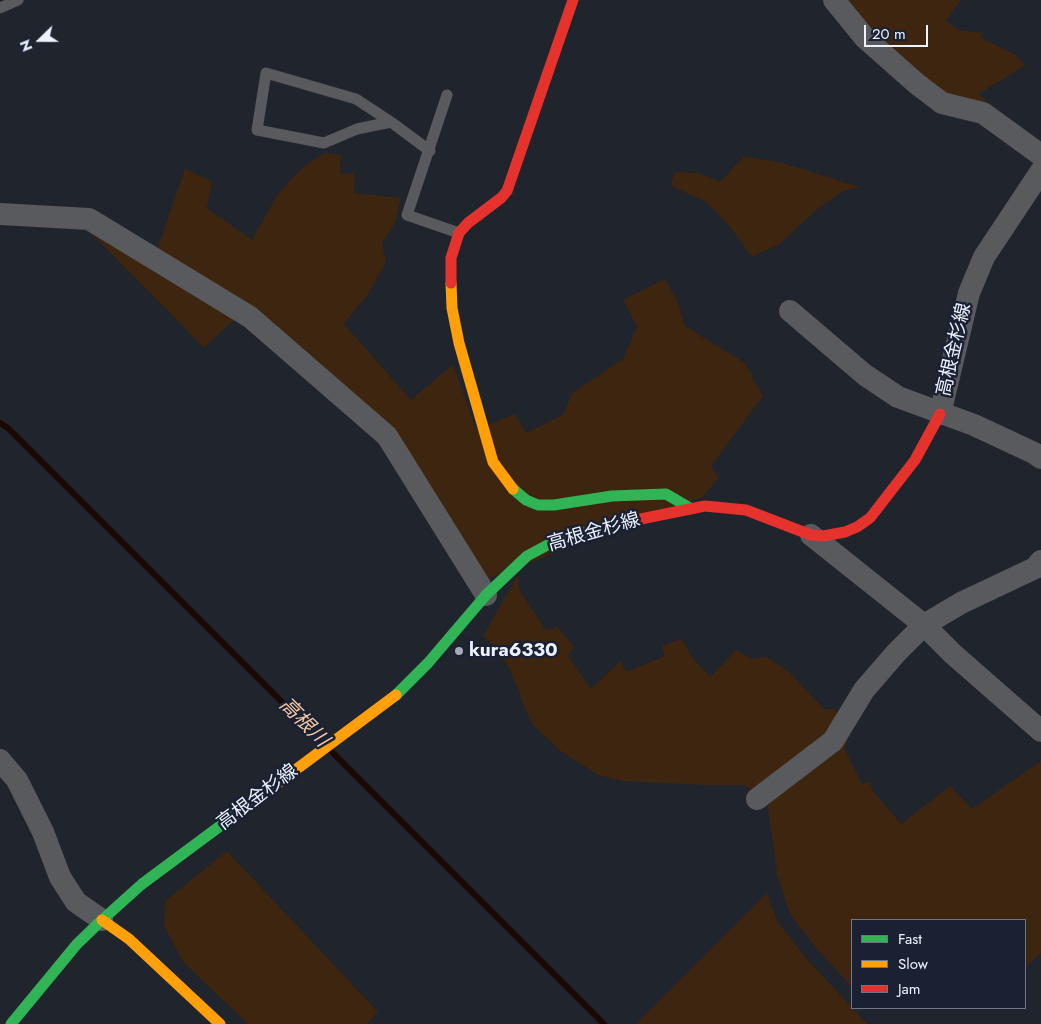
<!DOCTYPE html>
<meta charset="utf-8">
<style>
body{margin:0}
#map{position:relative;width:1041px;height:1024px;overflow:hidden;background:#20242d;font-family:Jost,sans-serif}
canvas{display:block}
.legend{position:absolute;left:851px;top:919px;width:175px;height:90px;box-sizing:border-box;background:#1a2133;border:1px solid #6e7585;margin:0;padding:6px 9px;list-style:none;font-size:15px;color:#edf2ff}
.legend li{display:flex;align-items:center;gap:10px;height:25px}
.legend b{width:25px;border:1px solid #6e7585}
.north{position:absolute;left:15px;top:15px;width:50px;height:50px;-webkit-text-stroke:4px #1a2133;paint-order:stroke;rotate:248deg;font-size:14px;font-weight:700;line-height:20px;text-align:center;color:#edf2ff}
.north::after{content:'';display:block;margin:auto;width:18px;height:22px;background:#edf2ff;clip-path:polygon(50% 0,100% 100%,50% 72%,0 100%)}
.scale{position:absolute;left:864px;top:25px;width:64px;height:22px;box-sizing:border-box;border:2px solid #edf2ff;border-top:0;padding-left:6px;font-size:15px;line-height:18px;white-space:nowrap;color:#edf2ff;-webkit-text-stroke:4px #1a2133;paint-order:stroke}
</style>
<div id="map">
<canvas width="1041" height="1024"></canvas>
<ul class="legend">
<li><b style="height:6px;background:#30b455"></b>Fast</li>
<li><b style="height:6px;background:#ff9f0a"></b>Slow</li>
<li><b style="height:6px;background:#e5322d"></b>Jam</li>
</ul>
<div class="north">N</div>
<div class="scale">20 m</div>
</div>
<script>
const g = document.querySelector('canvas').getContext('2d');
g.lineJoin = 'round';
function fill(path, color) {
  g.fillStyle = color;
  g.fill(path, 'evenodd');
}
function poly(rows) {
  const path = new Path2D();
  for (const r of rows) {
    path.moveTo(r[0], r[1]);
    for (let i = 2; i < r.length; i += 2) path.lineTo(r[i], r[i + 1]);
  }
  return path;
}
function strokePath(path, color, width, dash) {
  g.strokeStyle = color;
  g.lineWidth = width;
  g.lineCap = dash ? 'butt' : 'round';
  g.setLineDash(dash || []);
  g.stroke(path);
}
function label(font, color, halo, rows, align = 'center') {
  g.font = font + ' Jost,"Noto Sans JP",sans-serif';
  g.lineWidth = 5;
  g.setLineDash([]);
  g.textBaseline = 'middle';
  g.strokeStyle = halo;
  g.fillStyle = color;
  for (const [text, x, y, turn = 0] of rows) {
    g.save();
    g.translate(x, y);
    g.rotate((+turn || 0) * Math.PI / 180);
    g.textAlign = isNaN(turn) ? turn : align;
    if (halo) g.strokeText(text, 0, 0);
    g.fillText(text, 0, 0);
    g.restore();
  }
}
fill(poly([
 [842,0,961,0,946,21,959,30,983,33,981,38,1014,54,1026,65,978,94,988,101,949,100,920,79],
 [324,153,341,155,340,174,355,173,354,193,401,198,395,223,382,243,386,262,368,294,344,324,411,400,453,364,476,430,515,414,526,433,563,415,572,393,623,359,637,327,623,300,665,279,678,302,685,326,745,363,763,396,711,466,719,478,702,497,484,580,390,429,157,250,185,169,212,181,207,208,252,240,278,194,303,167],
 [744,156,782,163,861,187,843,191,815,211,780,244,752,257,730,227,706,202,671,186,674,172,699,173,720,182],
 [85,227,236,318,204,348],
 [518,575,519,589,546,631,557,626,574,647,568,656,591,689,620,661,626,672,665,656,661,646,682,639,691,656,710,677,736,650,753,659,767,657,789,672,824,709,834,709,840,715,833,730,848,741,844,748,862,784,870,781,872,790,901,824,950,786,972,809,1041,761,1041,953,1025,967,1025,920,852,920,852,987,817,949,790,914,777,874,767,800,744,785,707,785,623,781,598,775,559,750,533,725,523,703,510,670,497,649,483,636],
 [227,851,378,1012,367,1024,248,1024,184,963,164,926,165,901],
 [767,893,777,921,806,958,867,1024,636,1024]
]), '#3d2510');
strokePath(poly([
 [0,423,8,428,322,742],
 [331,751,604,1024]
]), '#1b0704', 6);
strokePath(poly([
 [0,8,18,0],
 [447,95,407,215,459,233],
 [391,122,357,129,324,143,257,130,266,73,356,99,391,122,430,151]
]), '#585a5e', 11);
strokePath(poly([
 [834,0,865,38,917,84,942,103,983,113,1041,155],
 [0,214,89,219,250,317,387,436,486,595],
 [790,311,865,375,898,397,974,425,1034,453,1041,458],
 [940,414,969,293,984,257,1041,171],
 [811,535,924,625,953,654,1041,731],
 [0,760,17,780,43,832,60,877,76,902,102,920],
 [757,799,833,741,864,690,896,653,924,625,961,603,1035,568,1041,561]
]), '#585a5e', 22);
strokePath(poly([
 [513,489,526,500,538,505,554,505,612,496,666,494,690,508],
 [396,695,428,663,486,595,527,556,555,541,616,524],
 [11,1024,77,944,102,920,142,884,243,809]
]), '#30b455', 11);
strokePath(poly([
 [451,283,452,308,459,343,493,462,513,489],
 [243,809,396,695],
 [102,920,129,939,220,1024]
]), '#ff9f0a', 11);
strokePath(poly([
 [451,283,451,258,459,233,468,223,501,198,507,191,573,0],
 [616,524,705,506,746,510,811,535,823,536,845,532,857,527,870,518,915,460,940,414]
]), '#e5322d', 11);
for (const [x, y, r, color] of [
 [459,651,5,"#a5aab6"]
]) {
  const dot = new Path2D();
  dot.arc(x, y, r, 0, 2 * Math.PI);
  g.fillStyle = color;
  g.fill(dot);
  strokePath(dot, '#1a2133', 2);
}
label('19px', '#edf2ff', '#1a2133', [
 ["高根金杉線",955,350,-77],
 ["高根金杉線",594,533,-16],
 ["高根金杉線",258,798,-37]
]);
label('bold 19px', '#edf2ff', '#1a2133', [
 ["kura6330",469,651]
], 'left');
label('italic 20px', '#f4c7a5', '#1a2133', [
 ["高根川",303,723,45]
]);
</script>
